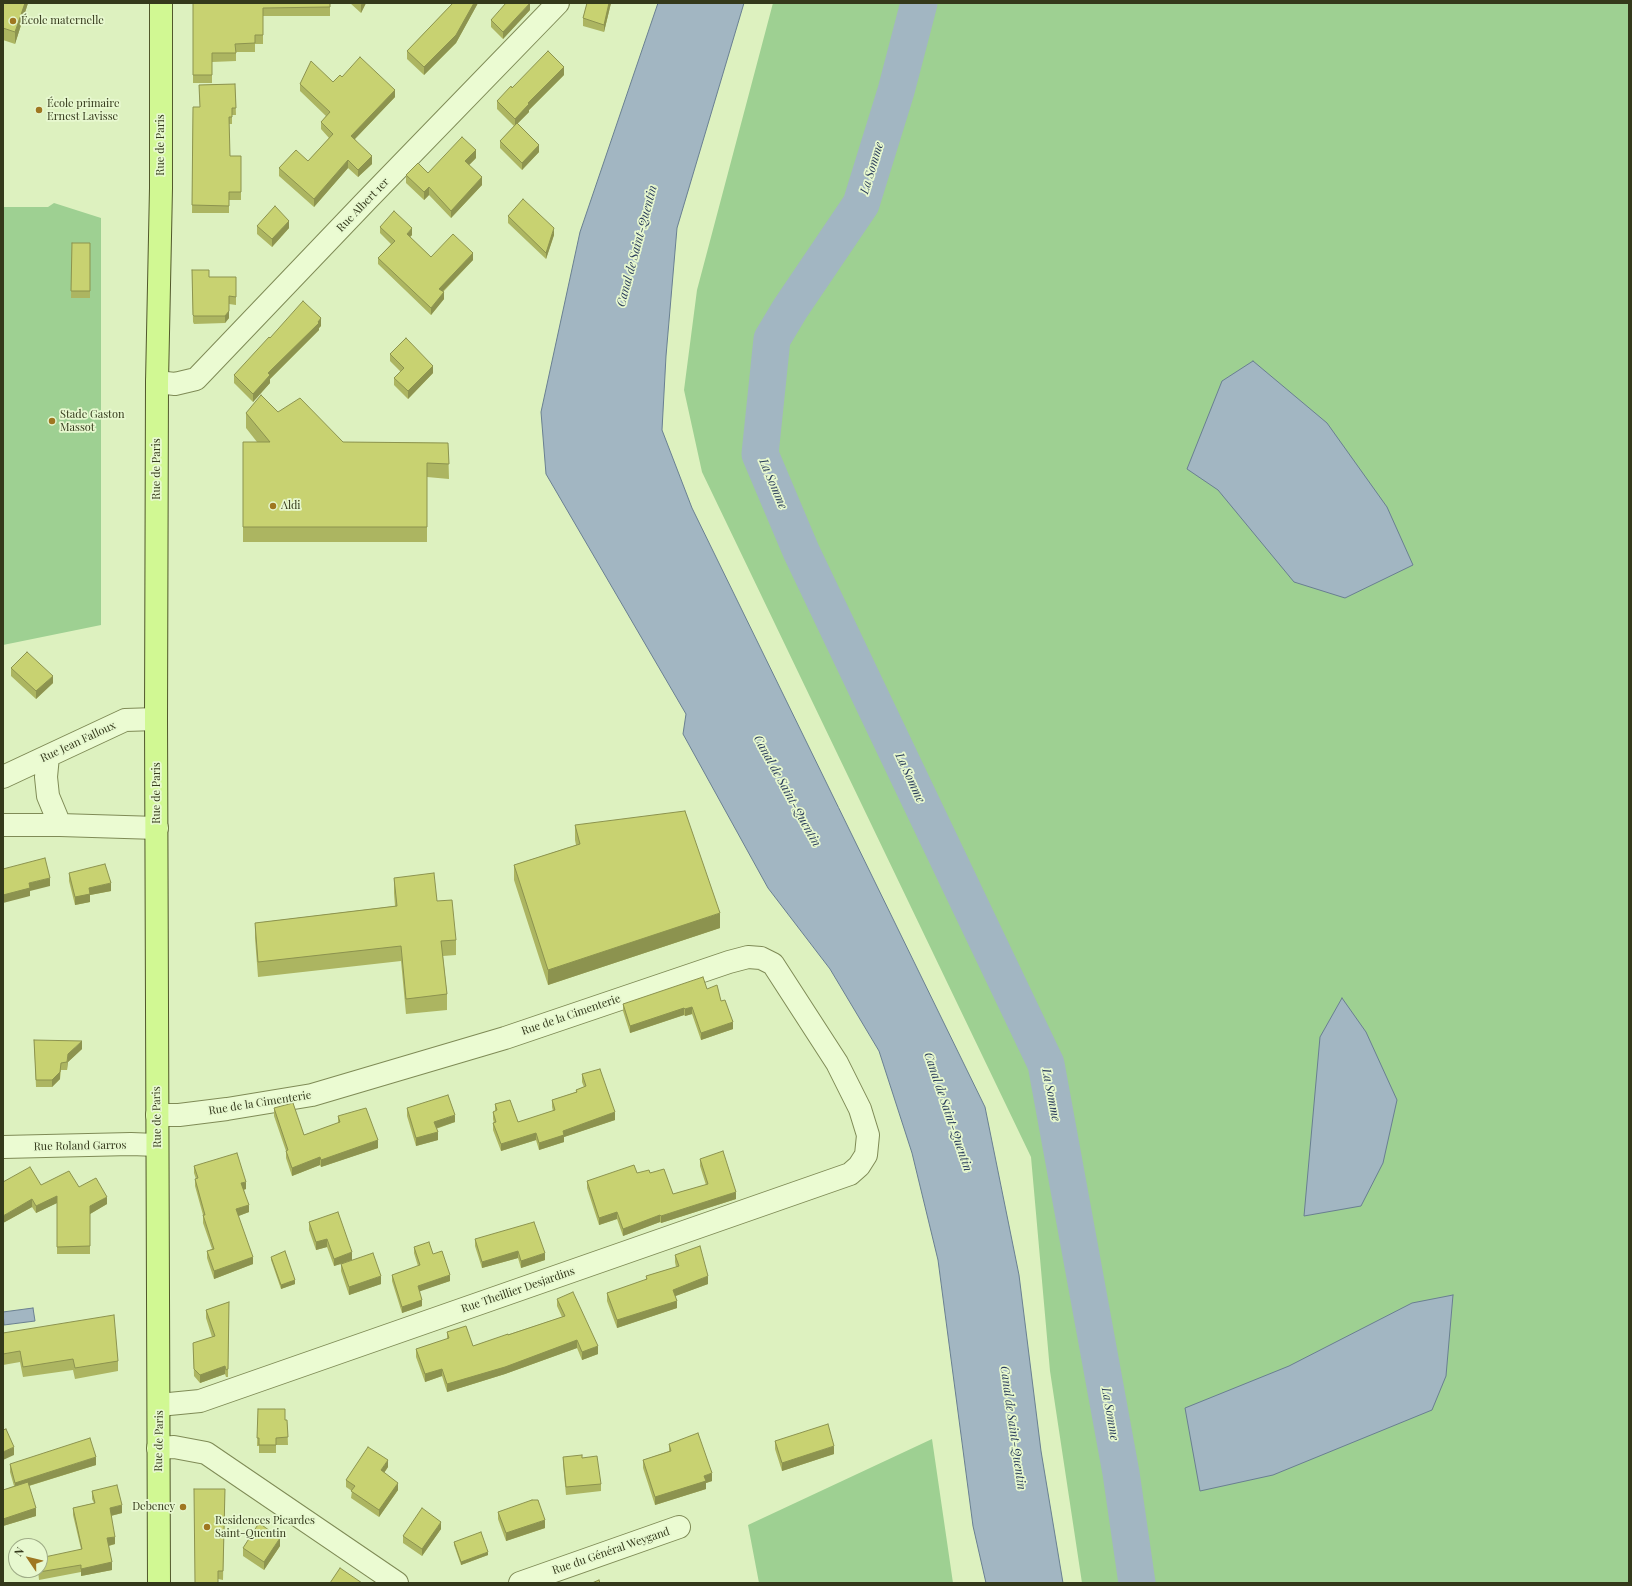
<!DOCTYPE html>
<meta charset="utf-8">
<style>
body{margin:0}
#map{position:relative;width:1632px;height:1586px;overflow:hidden;background:#ddf1bf;font-family:"Playfair Display",serif}
canvas{display:block}
.frame{position:absolute;inset:0;border:4px solid #34391b;pointer-events:none}
.north{position:absolute;left:8px;top:1538px;width:40px;height:40px;box-sizing:border-box;background:#e7f8cf;border:1px solid #9fac87;border-radius:50%;rotate:305deg;font-size:11px;font-weight:700;line-height:16px;text-align:center;color:#34391b}
.north::after{content:'';display:block;margin:auto;width:14px;height:18px;background:#9f7721;clip-path:polygon(50% 0,100% 100%,50% 72%,0 100%)}
</style>
<div id="map">
<canvas width="1632" height="1586"></canvas>
<div class="frame"></div>
<div class="north">N</div>
</div>
<script>
const g = document.querySelector('canvas').getContext('2d');
g.lineJoin = 'round';
function fill(path, color) {
  g.fillStyle = color;
  g.fill(path, 'evenodd');
}
function poly(rows) {
  const path = new Path2D();
  for (const r of rows) {
    path.moveTo(r[0], r[1]);
    for (let i = 2; i < r.length; i += 2) path.lineTo(r[i], r[i + 1]);
  }
  return path;
}
function strokePath(path, color, width, dash) {
  g.strokeStyle = color;
  g.lineWidth = width;
  g.lineCap = dash ? 'butt' : 'round';
  g.setLineDash(dash || []);
  g.stroke(path);
}
function label(font, color, halo, rows, align = 'center') {
  g.font = font + ' "Playfair Display",serif';
  g.lineWidth = 3.5;
  g.setLineDash([]);
  g.textBaseline = 'middle';
  g.strokeStyle = halo;
  g.fillStyle = color;
  for (const [text, x, y, turn = 0] of rows) {
    g.save();
    g.translate(x, y);
    g.rotate((+turn || 0) * Math.PI / 180);
    g.textAlign = isNaN(turn) ? turn : align;
    if (halo) g.strokeText(text, 0, 0);
    g.fillText(text, 0, 0);
    g.restore();
  }
}
fill(poly([
 [773,3,1629,3,1629,1583,1082,1583,1050,1371,1031,1157,702,472,684,390,697,290],
 [54,203,101,218,101,625,3,645,3,207,48,207],
 [932,1439,953,1583,759,1583,748,1525]
]), '#9ed092');
const water = poly([
 [658,3,744,3,677,228,666,356,662,430,692,508,985,1107,1019,1275,1041,1451,1063,1583,986,1583,973,1526,938,1260,912,1153,879,1051,830,969,768,888,683,734,686,714,546,474,541,412,580,232,658,3],
 [1253,361,1327,423,1387,507,1413,565,1345,598,1294,582,1218,490,1187,469,1222,381,1253,361],
 [1342,998,1366,1032,1397,1100,1383,1163,1361,1206,1304,1216,1320,1037,1342,998],
 [1453,1295,1446,1376,1432,1410,1273,1475,1200,1491,1185,1408,1289,1366,1412,1303,1453,1295],
 [33,1308,35,1321,4,1325,3,1312,33,1308]
]);
fill(water, '#a2b6c2');
strokePath(water, '#697f91', 1);
strokePath(poly([
 [919,3,896,91,861,204,790,309,772,339,760,454,801,551,1046,1064,1121,1473,1137,1583]
]), '#a2b6c2', 37);
const street = poly([
 [157,382,175,384,196,379,366,201,558,3],
 [48,756,46,777,48,796,60,825],
 [3,777,125,720,156,719],
 [3,825,60,825,157,828],
 [157,1115,179,1115,227,1109,312,1095,505,1038,729,962,748,957,761,958,773,964,837,1063,860,1109,868,1135,866,1155,859,1166,850,1174,200,1401,159,1405],
 [3,1147,131,1144,157,1145],
 [158,1448,174,1447,206,1453,397,1583],
 [520,1583,679,1527]
]);
const primary = poly([
 [159,1583,156,719,157,382,161,188,161,3]
]);
strokePath(street, '#7f8b56', 24);
strokePath(primary, '#51582b', 24);
strokePath(street, '#ebfbd2', 22);
strokePath(primary, '#d1f893', 22);
fill(poly([
 [3,3,28,3,15,44,3,40],
 [193,3,330,3,330,16,263,16,263,44,255,44,255,52,236,52,236,61,212,62,212,83,193,83],
 [350,3,366,3,361,13],
 [452,3,478,3,456,43,424,75,407,59,407,51,452,4],
 [587,3,611,3,604,32,583,26,583,18],
 [530,10,503,39,491,27,491,20],
 [564,75,529,110,529,112,517,124,539,152,522,170,500,148,500,141,514,126,497,109,497,101,512,88],
 [342,77,395,97,355,139,372,164,358,177,348,168,314,207,279,176,279,168,308,161,329,138,321,129,321,122,326,116,300,91,300,84,333,82],
 [235,84,236,115,232,115,232,124,229,124,230,156,241,156,241,200,229,200,229,213,192,213,193,107,200,107,199,85],
 [476,158,469,165,482,185,451,218,429,195,424,200,406,183,406,175,428,173],
 [508,216,554,235,546,259,508,223],
 [257,226,289,228,272,247,257,234],
 [380,227,412,235,410,237,431,257,473,260,443,292,444,299,431,315,378,264,378,258,391,244,380,233],
 [72,243,90,243,90,298,71,298],
 [192,270,209,277,236,277,236,305,229,304,229,318,225,323,194,324,193,322],
 [321,326,319,328,319,330,270,379,270,383,253,402,234,383,234,375,270,338],
 [390,354,433,373,408,399,394,385,394,378,401,372,390,361],
 [278,412,343,442,448,443,449,479,427,477,427,542,243,542,243,442,257,442,246,428,246,413],
 [11,668,53,683,36,699,11,676],
 [575,825,720,928,548,985,514,880,514,865,576,845,575,840],
 [69,873,111,891,90,895,90,902,75,905,69,881],
 [394,878,437,901,456,940,456,955,443,956,447,994,447,1010,406,1014,401,961,258,977,255,938,255,923,395,906,394,893],
 [707,989,721,1001,733,1029,701,1040,692,1014,685,1016,684,1015,630,1033,623,1011,623,1004],
 [34,1040,82,1049,68,1062,67,1070,61,1070,60,1079,52,1087,36,1087],
 [582,1074,615,1120,564,1137,564,1142,539,1150,536,1140,501,1151,493,1130,493,1123,494,1123,493,1119,493,1112,495,1111,495,1104,518,1122,553,1111,552,1107,552,1100,576,1092,576,1090,584,1087,582,1082],
 [274,1108,304,1135,338,1123,338,1116,378,1148,321,1167,320,1165,292,1176,286,1158,286,1151,274,1116],
 [407,1108,455,1122,436,1129,438,1140,416,1146,407,1116],
 [700,1159,736,1199,661,1223,660,1222,623,1236,617,1219,599,1225,587,1188,587,1181,637,1173,650,1173,673,1194,706,1185,700,1166],
 [194,1166,246,1189,244,1190,249,1212,238,1216,253,1264,214,1279,207,1258,207,1251,212,1249,203,1223,203,1215,195,1186,195,1179,196,1179,194,1173],
 [41,1185,79,1187,107,1204,90,1214,90,1254,57,1254,57,1203,36,1213,32,1207,3,1223],
 [309,1222,352,1260,344,1263,381,1284,349,1295,341,1271,341,1264,334,1266,327,1247,316,1250,309,1230],
 [475,1239,545,1260,521,1268,518,1258,482,1268,475,1246],
 [414,1247,450,1281,419,1291,422,1306,402,1313,392,1281,392,1275,418,1266,414,1253],
 [675,1255,708,1284,675,1296,677,1308,617,1328,607,1301,607,1293,646,1280,646,1276,676,1267,675,1262],
 [271,1257,295,1284,281,1289,271,1260],
 [557,1299,598,1354,582,1360,577,1348,505,1374,447,1392,442,1376,425,1382,416,1357,416,1349,447,1339,447,1332,473,1346,562,1317,557,1306],
 [229,1302,228,1377,226,1377,225,1374,200,1383,194,1376,193,1343,212,1337,206,1318,206,1310],
 [3,1333,118,1361,118,1371,75,1379,73,1370,23,1377,20,1362,3,1365],
 [258,1409,285,1420,287,1420,288,1445,276,1445,276,1453,259,1453,259,1446,257,1446],
 [775,1441,834,1454,782,1471,775,1449],
 [669,1444,712,1481,706,1483,706,1489,655,1505,643,1468,643,1460,669,1451],
 [563,1457,582,1458,601,1484,601,1491,566,1495,563,1464],
 [10,1464,96,1465,29,1486,36,1516,3,1526,3,1490,14,1486,10,1472],
 [388,1467,384,1473,398,1490,379,1517,351,1498,352,1491,346,1487,346,1480],
 [225,1489,223,1580,218,1579,195,1583],
 [92,1491,122,1513,111,1516,115,1544,109,1546,112,1570,81,1576,81,1572,39,1580,38,1570,40,1570,81,1549,73,1515,73,1508,94,1503,92,1499],
 [498,1512,545,1528,506,1541,498,1519],
 [441,1529,422,1556,403,1543,403,1536],
 [454,1542,488,1555,461,1565,454,1545],
 [280,1546,264,1570,243,1556,243,1548]
]), '#acb561');
fill(poly([
 [25,3,28,3,15,44,15,32],
 [362,3,366,3,361,13,361,5],
 [474,3,478,3,456,43,424,75,424,67],
 [530,3,530,10,503,39,503,32],
 [609,3,611,3,604,32,604,25],
 [564,67,564,75,529,110,529,112,515,126,515,119,528,103],
 [395,90,395,97,351,143,351,136],
 [539,145,539,152,522,170,522,163],
 [476,150,476,158,465,169,465,161],
 [372,156,372,164,358,177,358,170],
 [348,160,348,168,314,207,314,199],
 [482,177,482,185,451,218,451,211],
 [429,187,429,195,424,200,424,192],
 [289,221,289,228,272,247,272,239],
 [412,228,412,235,407,240,407,234],
 [554,228,554,235,546,259,546,253],
 [473,253,473,260,439,295,439,289],
 [444,292,444,299,431,315,431,308],
 [229,311,229,318,225,323,225,316],
 [321,318,321,326,319,328,319,330,270,379,270,383,253,402,253,394,268,373],
 [433,366,433,373,408,399,408,391],
 [53,676,53,683,36,699,36,691],
 [50,878,50,886,30,891,30,896,3,903,3,895,29,883],
 [111,883,111,891,90,895,90,902,75,905,75,897,89,888],
 [720,913,720,928,548,985,548,970],
 [692,1007,692,1014,685,1016,685,1009],
 [684,1008,684,1015,630,1033,630,1026],
 [733,1022,733,1029,701,1040,701,1033],
 [82,1041,82,1049,68,1062,67,1070,68,1054],
 [60,1072,60,1079,52,1087,52,1080],
 [615,1112,615,1120,564,1137,564,1142,539,1150,539,1143,563,1131],
 [455,1115,455,1122,434,1129,434,1122],
 [438,1132,438,1140,416,1146,416,1138],
 [536,1133,536,1140,501,1151,501,1144],
 [378,1140,378,1148,321,1167,321,1160],
 [320,1157,320,1165,292,1176,292,1168],
 [246,1182,246,1189,241,1190,241,1183],
 [736,1192,736,1199,661,1223,661,1216],
 [57,1196,57,1203,36,1213,36,1206],
 [107,1197,107,1204,90,1214,90,1254,90,1206],
 [32,1199,32,1207,3,1223,3,1216],
 [249,1205,249,1212,236,1217,236,1209],
 [617,1212,617,1219,599,1225,599,1218],
 [660,1215,660,1222,623,1236,623,1229],
 [327,1239,327,1247,316,1250,316,1242],
 [518,1251,518,1258,482,1268,482,1262],
 [352,1252,352,1260,334,1266,334,1259],
 [545,1253,545,1260,521,1268,521,1261],
 [253,1257,253,1264,214,1279,214,1271],
 [450,1275,450,1281,418,1292,418,1286],
 [381,1276,381,1284,349,1295,349,1287],
 [708,1276,708,1284,673,1297,673,1290],
 [295,1280,295,1284,281,1289,281,1285],
 [422,1300,422,1306,402,1313,402,1307],
 [677,1301,677,1308,617,1328,617,1320],
 [577,1340,577,1348,505,1374,447,1392,447,1384],
 [598,1346,598,1354,582,1360,582,1352],
 [225,1366,225,1374,200,1383,200,1375],
 [442,1369,442,1376,425,1382,425,1374],
 [834,1446,834,1454,782,1471,782,1463],
 [14,1447,14,1455,3,1460,3,1452],
 [96,1457,96,1465,15,1490,15,1483],
 [388,1460,388,1467,381,1477,381,1470],
 [712,1473,712,1481,706,1483,706,1489,655,1505,655,1497,704,1476],
 [398,1483,398,1490,379,1517,379,1510],
 [122,1505,122,1513,110,1516,110,1508],
 [36,1508,36,1516,3,1526,3,1519],
 [545,1520,545,1528,506,1541,506,1533],
 [441,1522,441,1529,422,1556,422,1549],
 [115,1537,115,1544,107,1546,107,1538],
 [280,1538,280,1546,264,1570,264,1562],
 [488,1552,488,1555,461,1565,461,1562],
 [112,1562,112,1570,81,1576,81,1569]
]), '#8c934f');
const building = poly([
 [3,3,25,3,15,32,3,28,3,3],
 [193,3,330,3,330,7,263,8,263,35,255,35,255,43,235,44,236,53,212,53,212,75,193,75,193,3],
 [453,3,474,3,456,35,424,67,407,51,453,3],
 [506,3,530,3,503,32,491,20,506,3],
 [587,3,609,3,604,25,583,18,587,3],
 [548,51,564,67,528,103,529,104,515,119,497,101,511,86,512,88,548,51],
 [360,57,395,90,351,136,372,156,358,170,348,160,314,199,279,168,296,150,308,161,333,134,321,122,330,112,300,84,311,61,333,82,340,75,342,77,360,57],
 [235,84,236,108,232,108,232,117,229,117,230,156,241,156,241,192,229,192,229,206,192,205,193,107,200,107,199,85,235,84],
 [517,123,539,145,522,163,500,141,517,123],
 [462,137,476,150,465,161,482,177,451,211,429,187,424,192,406,175,418,163,428,173,462,137],
 [523,199,554,228,546,253,508,216,523,199],
 [275,206,289,221,272,239,257,226,275,206],
 [394,211,412,228,407,234,431,257,453,234,473,253,439,289,444,292,431,308,378,258,395,241,380,227,394,211],
 [72,243,90,243,90,291,71,291,72,243],
 [192,270,209,270,209,277,236,277,236,297,229,296,229,311,225,316,194,316,193,315,192,270],
 [303,301,321,318,318,322,319,323,268,373,270,375,253,394,234,375,269,337,270,338,303,301],
 [406,338,433,366,408,391,394,378,404,368,390,354,406,338],
 [261,395,278,412,300,398,343,442,448,443,449,464,427,463,427,527,243,527,243,442,270,442,246,413,261,395],
 [27,652,53,676,36,691,11,668,27,652],
 [685,811,720,913,548,970,514,865,580,844,575,825,685,811],
 [45,858,50,878,29,883,30,888,3,895,3,869,45,858],
 [105,864,111,883,89,888,90,894,75,897,69,873,105,864],
 [434,873,437,901,452,900,456,940,441,941,447,994,406,999,401,946,258,962,255,923,397,906,394,878,434,873],
 [703,977,707,989,717,985,721,1001,725,1000,733,1022,701,1033,692,1007,685,1009,684,1008,630,1026,623,1004,703,977],
 [34,1040,82,1041,68,1054,67,1062,61,1063,60,1072,52,1080,36,1080,34,1040],
 [600,1069,615,1112,563,1131,564,1135,539,1143,536,1133,501,1144,493,1123,496,1122,493,1112,497,1110,495,1104,510,1100,518,1122,555,1110,552,1100,577,1092,576,1090,586,1086,582,1074,600,1069],
 [448,1095,455,1115,434,1122,438,1132,416,1138,407,1108,448,1095],
 [293,1103,304,1135,340,1122,338,1116,366,1108,378,1140,321,1160,320,1157,292,1168,286,1151,288,1150,274,1108,293,1103],
 [723,1151,736,1192,661,1216,660,1215,623,1229,617,1212,599,1218,587,1181,634,1165,637,1173,649,1170,650,1173,664,1169,673,1194,708,1184,700,1159,723,1151],
 [237,1153,246,1182,241,1183,249,1205,236,1209,253,1257,214,1271,207,1251,214,1249,203,1215,205,1215,195,1179,198,1178,194,1166,237,1153],
 [30,1167,41,1185,69,1171,79,1187,96,1178,107,1197,90,1206,90,1246,57,1247,57,1196,36,1206,32,1199,3,1216,3,1182,30,1167],
 [338,1212,352,1252,334,1259,327,1239,316,1242,309,1222,338,1212],
 [534,1222,545,1253,521,1261,518,1251,482,1262,475,1239,534,1222],
 [429,1242,433,1254,442,1251,450,1275,418,1286,422,1300,402,1307,392,1275,420,1265,414,1247,429,1242],
 [700,1246,708,1276,673,1290,677,1301,617,1320,607,1293,647,1279,646,1276,679,1266,675,1255,700,1246],
 [285,1251,295,1280,281,1285,271,1257,285,1251],
 [373,1253,381,1276,349,1287,341,1264,373,1253],
 [573,1292,598,1346,582,1352,577,1340,505,1367,447,1384,442,1369,425,1374,416,1349,449,1338,447,1332,466,1326,473,1346,508,1334,508,1335,565,1316,557,1299,573,1292],
 [229,1302,228,1369,226,1370,225,1366,200,1375,194,1369,193,1343,215,1336,206,1310,229,1302],
 [114,1315,118,1361,75,1368,73,1359,23,1367,20,1351,3,1354,3,1333,114,1315],
 [258,1409,285,1409,285,1420,287,1420,288,1437,276,1438,276,1445,259,1445,259,1438,257,1438,258,1409],
 [828,1424,834,1446,782,1463,775,1441,828,1424],
 [6,1429,14,1447,3,1452,3,1430,6,1429],
 [698,1433,712,1473,704,1476,706,1481,655,1497,643,1460,671,1451,669,1444,698,1433],
 [90,1438,96,1457,15,1483,10,1464,90,1438],
 [368,1447,388,1460,381,1470,398,1483,379,1510,351,1491,355,1486,346,1480,368,1447],
 [582,1455,582,1458,597,1456,601,1484,566,1487,563,1457,582,1455],
 [28,1482,36,1508,3,1519,3,1490,28,1482],
 [117,1485,122,1505,110,1508,115,1537,107,1538,112,1562,81,1569,81,1565,39,1572,40,1558,82,1549,73,1508,95,1503,92,1491,117,1485],
 [194,1489,225,1489,223,1571,218,1571,218,1583,195,1583,194,1489],
 [532,1500,538,1500,545,1520,506,1533,498,1512,532,1500],
 [422,1508,441,1522,422,1549,403,1536,422,1508],
 [259,1523,280,1538,264,1562,243,1548,259,1523],
 [481,1532,488,1552,461,1562,454,1542,481,1532],
 [340,1568,362,1583,330,1583,340,1568],
 [599,1580,600,1583,592,1583,599,1580]
]);
fill(building, '#c8d271');
strokePath(building, '#8c934f', 1);
for (const [x, y, r, color] of [
 [13,21,4,"#9f7721"],
 [39,110,4,"#9f7721"],
 [52,421,4,"#9f7721"],
 [273,506,4,"#9f7721"],
 [183,1507,4,"#9f7721"],
 [207,1527,4,"#9f7721"]
]) {
  const dot = new Path2D();
  dot.arc(x, y, r, 0, 2 * Math.PI);
  g.fillStyle = color;
  g.fill(dot);
  strokePath(dot, '#e7f8cf', 1.5);
}
label('11px', '#34391b', '#e7f8cf', [
 ["École maternelle",21,21],
 ["École primaire",47,104],
 ["Ernest Lavisse",47,117],
 ["Stade Gaston",60,415],
 ["Massot",60,428],
 ["Aldi",281,506],
 ["Debeney",175,1507,"right"],
 ["Residences Picardes",215,1521],
 ["Saint-Quentin",215,1534]
], 'left');
label('11px', '#34391b', '#e7f8cf', [
 ["Rue de Paris",161,145,-90],
 ["Rue Albert 1er",363,205,-46],
 ["Rue de Paris",157,469,-90],
 ["Rue Jean Falloux",78,742,-25],
 ["Rue de Paris",157,793,-90],
 ["Rue de la Cimenterie",571,1015,-19],
 ["Rue de la Cimenterie",260,1103,-9],
 ["Rue de Paris",157,1117,-91],
 ["Rue Roland Garros",80,1146,-1],
 ["Rue Theillier Desjardins",518,1290,-19],
 ["Rue de Paris",159,1441,-89],
 ["Rue du Général Weygand",611,1551,-19]
]);
label('italic 12px', '#293b5a', '#e7f8cf', [
 ["La Somme",872,168,-73],
 ["Canal de Saint-Quentin",637,246,-75],
 ["La Somme",773,484,67],
 ["La Somme",910,778,65],
 ["Canal de Saint-Quentin",787,791,61],
 ["La Somme",1051,1095,79],
 ["Canal de Saint-Quentin",948,1112,71],
 ["La Somme",1110,1414,80],
 ["Canal de Saint-Quentin",1013,1428,82]
]);
</script>
